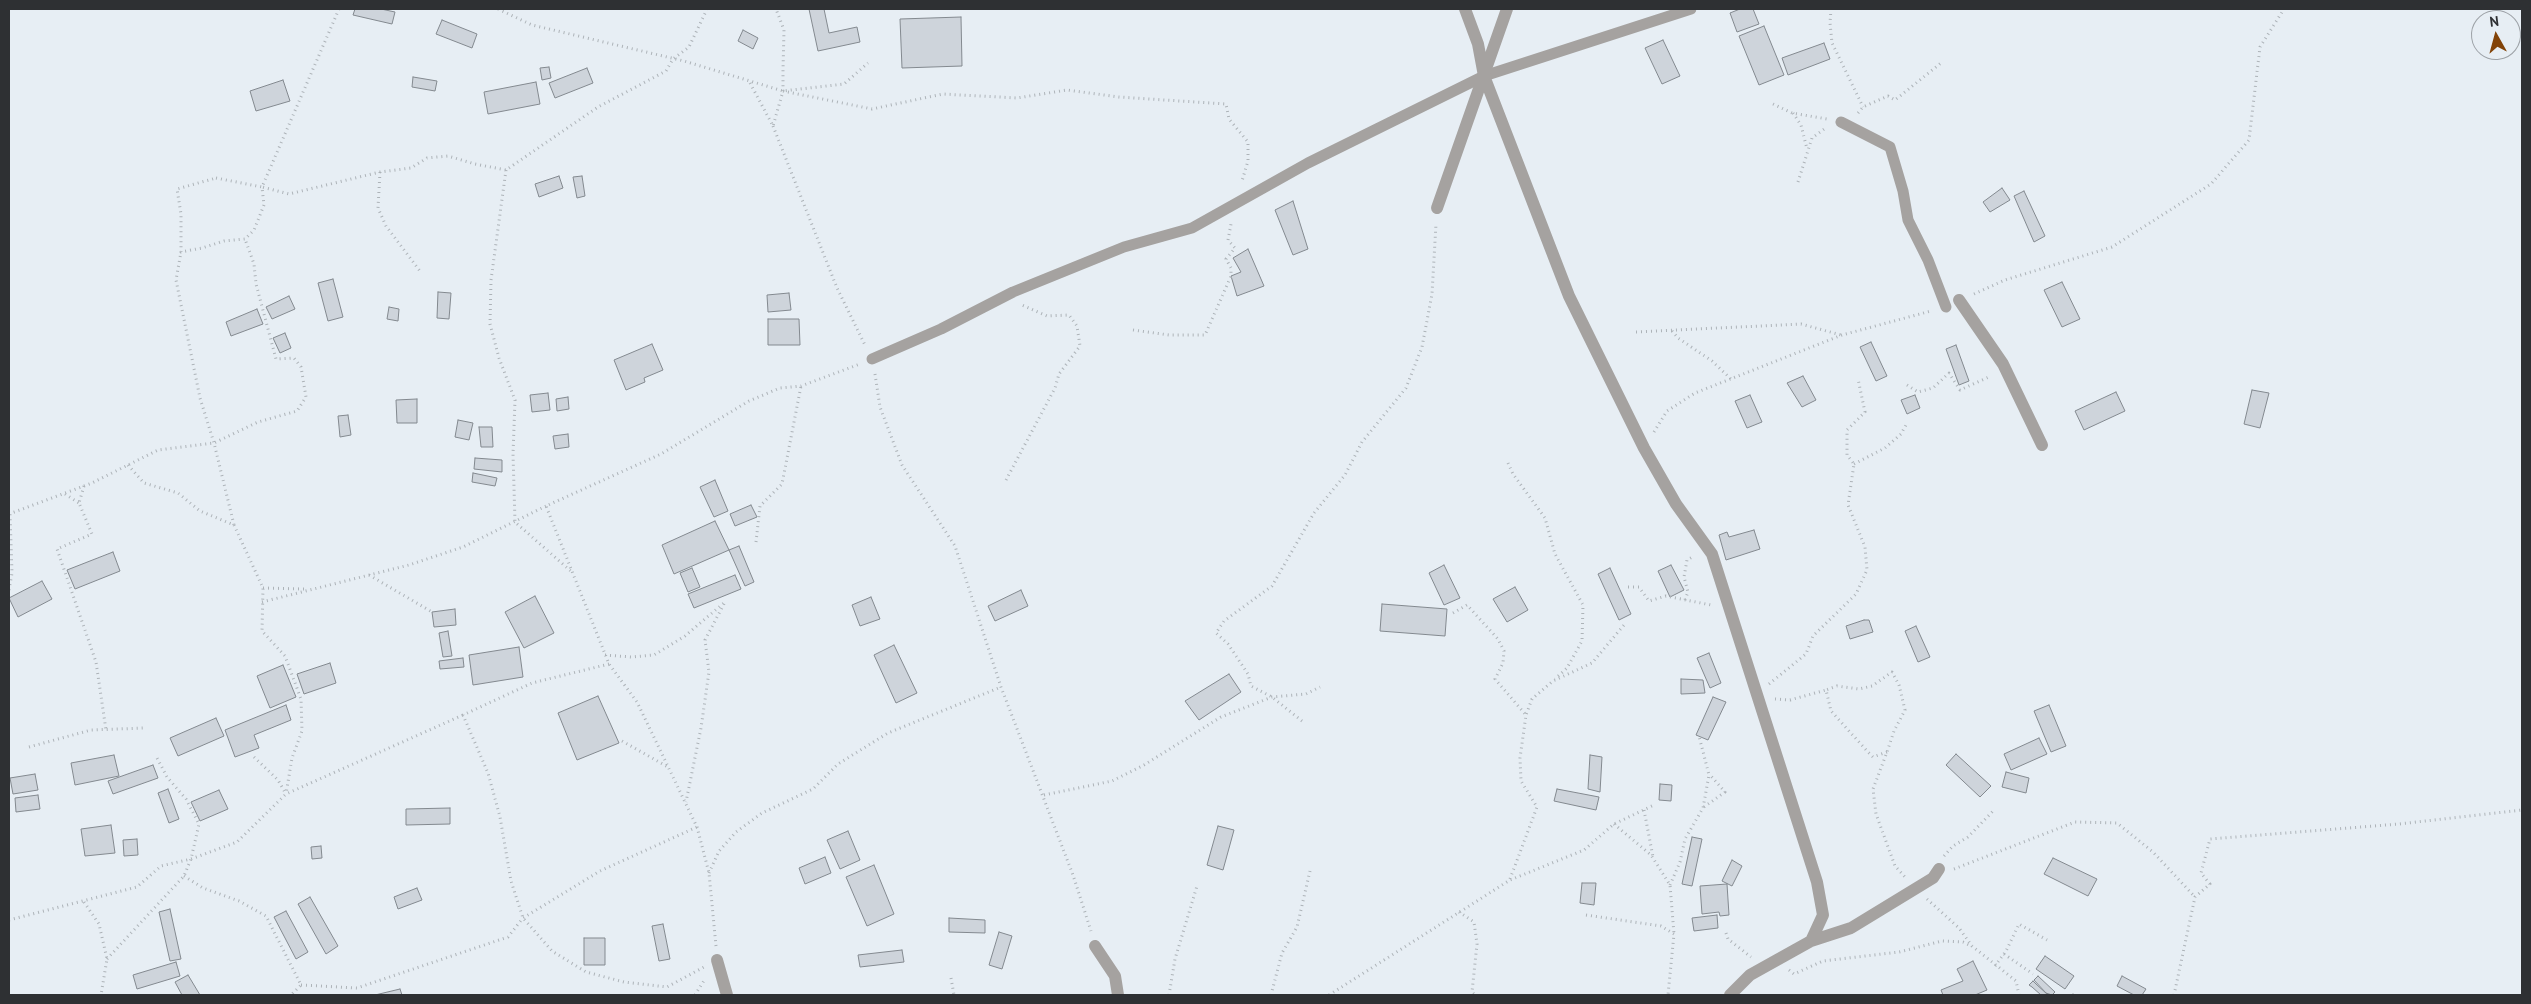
<!DOCTYPE html>
<style>
body{margin:0}
#map{position:relative;width:2531px;height:1004px;overflow:hidden;background:#e7eef4;font-family:"PT Sans",sans-serif}
canvas{display:block}
.frame{position:absolute;inset:0;border:10px solid #2e3033;pointer-events:none}
.north{position:absolute;left:2471px;top:10px;width:50px;height:50px;box-sizing:border-box;background:#e7eef4;border:1px solid #9da2a7;border-radius:50%;rotate:353deg;font-size:14px;font-weight:700;line-height:20px;text-align:center;color:#2e3033}
.north::after{content:'';display:block;margin:auto;width:18px;height:22px;background:#824308;clip-path:polygon(50% 0,100% 100%,50% 72%,0 100%)}
</style>
<div id="map">
<canvas width="2531" height="1004"></canvas>
<div class="frame"></div>
<div class="north">N</div>
</div>
<script>
const g = document.querySelector('canvas').getContext('2d');
g.lineJoin = 'round';
function fill(path, color) {
  g.fillStyle = color;
  g.fill(path, 'evenodd');
}
function poly(rows) {
  const path = new Path2D();
  for (const r of rows) {
    path.moveTo(r[0], r[1]);
    for (let i = 2; i < r.length; i += 2) path.lineTo(r[i], r[i + 1]);
  }
  return path;
}
function strokePath(path, color, width, dash) {
  g.strokeStyle = color;
  g.lineWidth = width;
  g.lineCap = dash ? 'butt' : 'round';
  g.setLineDash(dash || []);
  g.stroke(path);
}
const building = poly([
 [355,9,381,9,395,12,392,24,353,15,355,9],
 [809,9,824,9,829,33,857,27,860,42,818,51,809,9],
 [1740,9,1753,9,1759,24,1737,32,1730,13,1740,9],
 [961,17,962,66,902,68,900,19,961,17],
 [442,20,477,34,472,48,436,34,442,20],
 [1764,26,1784,75,1759,85,1739,36,1764,26],
 [743,30,758,38,753,49,738,41,743,30],
 [1663,40,1680,76,1662,84,1645,48,1663,40],
 [1824,43,1830,59,1788,75,1782,58,1824,43],
 [549,67,551,78,542,80,540,68,549,67],
 [587,68,593,83,555,98,549,83,587,68],
 [413,77,437,81,435,91,412,87,413,77],
 [283,80,290,101,256,111,250,91,283,80],
 [536,82,540,104,488,114,484,92,536,82],
 [559,176,563,188,539,197,535,184,559,176],
 [582,176,585,196,577,198,573,177,582,176],
 [2002,188,2010,200,1990,212,1983,202,2002,188],
 [2024,191,2045,236,2034,242,2014,196,2024,191],
 [1293,201,1308,249,1293,255,1275,210,1293,201],
 [1248,249,1264,286,1237,296,1231,276,1241,272,1233,258,1248,249],
 [333,279,343,317,328,321,318,283,333,279],
 [2062,282,2080,319,2062,327,2044,290,2062,282],
 [438,292,451,293,449,319,437,318,438,292],
 [789,293,791,310,768,312,767,295,789,293],
 [289,296,295,309,272,319,266,307,289,296],
 [389,307,399,309,398,321,387,319,389,307],
 [257,309,263,324,231,336,226,322,257,309],
 [768,319,799,319,800,345,768,345,768,319],
 [285,333,291,348,280,353,273,338,285,333],
 [1871,342,1887,376,1876,381,1860,347,1871,342],
 [652,344,663,370,644,378,645,382,626,390,614,360,652,344],
 [1956,345,1969,381,1959,385,1946,349,1956,345],
 [1803,376,1816,400,1802,407,1787,383,1803,376],
 [2252,390,2269,393,2260,428,2244,424,2252,390],
 [2116,392,2125,411,2084,430,2075,411,2116,392],
 [548,393,550,410,532,412,530,395,548,393],
 [1750,395,1762,422,1747,428,1735,401,1750,395],
 [1915,395,1920,408,1907,414,1901,400,1915,395],
 [568,397,569,409,557,411,556,399,568,397],
 [417,399,417,423,397,423,396,400,417,399],
 [348,415,351,435,340,437,338,416,348,415],
 [458,420,473,423,469,440,455,437,458,420],
 [479,427,492,427,493,447,481,447,479,427],
 [568,434,569,447,555,449,553,436,568,434],
 [475,458,502,460,502,472,474,469,475,458],
 [473,473,497,478,495,486,472,482,473,473],
 [715,480,728,511,714,517,700,487,715,480],
 [751,505,757,517,735,526,730,514,751,505],
 [715,521,729,550,674,574,662,545,715,521],
 [1754,530,1760,549,1726,560,1719,535,1727,532,1729,537,1754,530],
 [739,546,754,582,745,586,729,550,739,546],
 [113,552,120,571,75,589,67,570,113,552],
 [1444,565,1460,598,1444,605,1429,573,1444,565],
 [1671,565,1684,590,1670,597,1658,571,1671,565],
 [692,568,700,587,688,592,680,573,692,568],
 [1610,568,1631,614,1619,620,1598,574,1610,568],
 [735,575,741,589,694,608,688,594,735,575],
 [42,581,52,599,18,617,9,598,42,581],
 [1515,587,1528,610,1507,622,1493,599,1515,587],
 [1021,590,1028,606,995,621,988,606,1021,590],
 [535,596,554,633,524,648,505,612,535,596],
 [871,597,880,619,860,626,852,605,871,597],
 [1382,604,1447,609,1445,636,1380,631,1382,604],
 [455,609,456,625,434,627,432,612,455,609],
 [1864,620,1869,620,1873,632,1850,639,1846,626,1864,620],
 [1916,626,1930,657,1918,662,1905,631,1916,626],
 [448,631,452,656,443,657,439,633,448,631],
 [894,645,917,693,896,703,874,655,894,645],
 [519,647,523,677,473,685,469,655,519,647],
 [1709,653,1721,683,1710,688,1697,658,1709,653],
 [463,658,464,667,440,669,439,661,463,658],
 [330,663,336,683,304,694,297,674,330,663],
 [283,665,296,697,270,708,257,676,283,665],
 [1229,674,1241,692,1199,720,1185,701,1229,674],
 [1681,679,1703,680,1705,693,1681,694,1681,679],
 [598,696,619,743,577,760,558,713,598,696],
 [1713,697,1726,702,1708,740,1696,735,1713,697],
 [286,705,291,720,254,735,259,748,235,757,225,730,286,705],
 [2049,705,2066,746,2051,752,2034,711,2049,705],
 [216,718,224,736,178,756,170,738,216,718],
 [2039,738,2047,754,2011,770,2004,754,2039,738],
 [1956,754,1991,786,1980,797,1946,765,1956,754],
 [114,755,119,776,75,785,71,763,114,755],
 [1590,755,1602,757,1600,792,1588,789,1590,755],
 [153,765,158,778,113,794,108,781,153,765],
 [2006,772,2029,778,2026,793,2002,787,2006,772],
 [35,774,38,790,13,794,10,778,35,774],
 [1660,784,1672,785,1671,801,1659,800,1660,784],
 [168,789,179,819,169,823,158,793,168,789],
 [1557,789,1599,797,1596,810,1554,801,1557,789],
 [219,790,228,809,200,821,191,802,219,790],
 [38,795,40,809,16,812,15,798,38,795],
 [450,808,450,824,406,825,406,809,450,808],
 [111,825,115,853,85,856,81,829,111,825],
 [1218,826,1234,830,1223,870,1207,865,1218,826],
 [848,831,860,860,840,869,827,840,848,831],
 [1692,837,1702,839,1692,886,1682,884,1692,837],
 [137,839,138,855,124,856,123,840,137,839],
 [321,846,322,858,312,859,311,847,321,846],
 [825,857,831,873,805,884,799,868,825,857],
 [2053,858,2097,879,2088,896,2044,874,2053,858],
 [1732,860,1742,866,1732,886,1722,881,1732,860],
 [874,865,894,914,867,926,846,877,874,865],
 [1582,883,1596,883,1594,905,1580,903,1582,883],
 [1727,884,1729,915,1720,916,1719,912,1702,914,1700,886,1727,884],
 [417,888,422,900,398,909,394,897,417,888],
 [310,897,338,946,326,954,298,904,310,897],
 [170,909,181,959,170,961,159,912,170,909],
 [286,911,308,952,296,959,274,917,286,911],
 [1717,915,1718,928,1694,931,1692,918,1717,915],
 [949,918,985,920,985,933,949,932,949,918],
 [663,924,670,959,659,961,652,926,663,924],
 [999,932,1012,936,1002,969,989,965,999,932],
 [584,938,605,938,605,965,584,965,584,938],
 [902,950,904,962,860,967,858,955,902,950],
 [2045,956,2074,976,2065,989,2036,969,2045,956],
 [1973,961,1987,990,1975,995,1943,995,1941,990,1963,981,1957,969,1973,961],
 [176,962,180,976,137,989,133,975,176,962],
 [188,975,200,995,182,995,175,982,188,975],
 [2038,976,2055,992,2052,995,2046,993,2034,980,2038,976],
 [2122,976,2146,989,2142,995,2134,995,2117,986,2122,976],
 [2033,981,2036,984,2048,995,2041,995,2032,987,2029,985,2033,981],
 [400,989,402,995,375,995,400,989]
]);
fill(building, '#ced4db');
strokePath(building, '#83898f', 1);
strokePath(poly([
 [339,9,262,187,289,194,380,172,411,168,427,158,448,156,475,164,506,170,598,107,666,71,673,59,689,47,707,9],
 [498,9,532,25,684,61,783,91,844,84,868,63],
 [1831,9,1830,23,1832,43,1863,107],
 [750,83,773,126,783,91,783,70,784,30,776,9],
 [783,91,872,109,943,94,1017,98,1067,90,1119,97,1226,104,1229,119,1248,142,1248,161,1242,181],
 [1773,104,1792,113,1827,119],
 [1793,113,1801,125,1807,149],
 [1858,113,1863,107,1888,96,1895,100,1941,63],
 [773,126,837,288,866,347],
 [506,170,491,280,490,324,499,358,515,400,513,454,515,522,573,573],
 [380,172,378,208,386,226,420,271],
 [216,178,262,187,264,205,254,230,245,239,224,241,202,248,181,252,181,214,177,189,216,178],
 [1798,182,1812,138,1827,127],
 [1974,294,2005,280,2112,247,2211,184,2249,140,2260,47,2284,9],
 [1133,330,1169,335,1205,335,1231,276,1231,268,1226,259,1235,248,1228,240,1231,224],
 [1672,331,1678,338,1712,361,1732,380],
 [1636,332,1801,324,1841,335],
 [875,374,880,407,902,465,955,546,1001,687,1073,875,1091,931],
 [1907,385,1918,392,1933,388,1949,373,1960,390,1991,376],
 [1654,432,1667,411,1695,393,1842,335,1931,311],
 [1508,463,1513,474,1545,518,1555,554,1583,605,1582,641,1567,668,1555,679],
 [1854,464,1885,448,1901,434,1906,425],
 [128,465,144,483,178,493,200,511,234,525,214,443,200,398,176,280,181,252],
 [1006,480,1055,388,1059,374,1080,346,1077,326,1069,315,1047,316,1022,305],
 [84,486,79,503,92,534,57,549,96,662,106,730],
 [65,494,79,503],
 [9,514,92,483,158,450,214,443,258,422,297,411,306,397,301,367,294,358,276,359,256,284,254,264,245,239],
 [234,525,263,588,262,631,285,656,301,699,302,731,292,758,286,794],
 [756,542,760,506,782,484,801,386],
 [369,575,432,612],
 [1628,587,1639,587,1649,601,1666,596,1711,605],
 [263,588,304,589],
 [9,590,12,573,10,514],
 [1685,600,1688,592,1684,577,1687,560,1694,556],
 [262,602,409,565,463,547,546,506],
 [1453,613,1467,605,1498,639,1504,651,1503,663,1495,679,1526,715],
 [605,655,631,657,654,655,685,636,725,602,705,640,709,672,701,728,686,802],
 [609,664,532,683,463,715,488,773,500,817,511,881,523,918,552,951,586,972,624,982,667,987,704,967],
 [1769,684,1806,654,1813,636,1856,594,1867,570,1865,547,1848,505,1854,464,1847,455,1847,430,1865,412,1858,379],
 [1775,699,1790,700,1826,690],
 [1302,721,1272,697,1251,686,1248,674,1228,644,1216,633,1224,621,1272,586,1314,513,1345,475,1362,442,1406,388,1422,347,1432,294,1436,224],
 [622,741,668,767],
 [29,747,91,730,145,728],
 [1887,752,1873,757,1868,752,1831,711,1826,690,1837,686,1859,689,1872,686,1892,672,1899,685,1905,710,1894,731,1887,752,1873,789,1876,814,1895,866,1905,877],
 [254,757,278,780,286,794],
 [1044,795,1112,781,1144,765,1221,717,1272,697,1306,694,1320,687],
 [1704,807,1725,792,1710,775],
 [1644,810,1653,857],
 [1614,824,1651,855,1670,885,1674,934],
 [1944,856,1953,846,1968,837,1995,809],
 [1954,869,2075,822,2117,823,2153,852,2195,897],
 [709,873,719,851,736,832,762,813,813,789,838,764,888,733,1001,687],
 [184,876,203,888,239,901,266,916,301,985,291,995],
 [1510,879,1537,807,1521,781,1520,758,1526,715,1532,699,1553,681,1592,663,1624,625],
 [1670,885,1680,862,1685,839,1703,808,1709,775,1699,736],
 [1927,899,1959,928,1972,946,2016,981,2019,995],
 [84,902,99,924,107,959,101,995],
 [1459,912,1474,922,1477,944,1472,992,1475,995],
 [1586,915,1661,926,1674,934,1668,995],
 [9,920,137,887,161,866,191,859,237,842,286,794,463,715],
 [1726,933,1728,939,1751,957],
 [716,946,709,873,697,827,637,702,609,664,546,506,661,454,749,401,780,388,801,386,860,364],
 [2004,954,2033,974],
 [107,959,184,876,191,859,199,824,186,799,167,777,156,756],
 [1995,966,2006,951,2019,924,2047,940],
 [1789,970,1794,974,1823,961,1899,952,1942,941,1963,942,1971,946],
 [951,978,954,995],
 [301,985,357,988,508,937,523,918,600,871,697,827],
 [2072,994,2073,995],
 [695,995,705,979],
 [1169,995,1175,959,1197,886],
 [1271,995,1282,953,1297,927,1310,871],
 [1329,995,1510,880,1584,850,1614,824,1654,805],
 [2174,995,2195,897,2210,884,2201,873,2210,839,2399,824,2522,810]
]), '#adb3b8', 3, [1, 4]);
strokePath(poly([
 [1841,122,1890,147,1903,191,1908,220,1928,260,1946,307],
 [872,359,941,329,1013,292,1124,247,1192,228,1308,163,1484,76,1691,9]
]), '#a5a2a0', 11);
strokePath(poly([
 [1465,9,1478,44,1484,76,1569,296,1644,448,1676,504,1712,554,1817,882,1823,915,1811,941],
 [1437,208,1507,9],
 [1959,300,2003,364,2042,445],
 [1095,946,1115,976,1118,995],
 [717,960,727,995],
 [1730,995,1750,975,1811,941,1851,928,1933,878,1939,869]
]), '#a5a2a0', 12);
</script>
